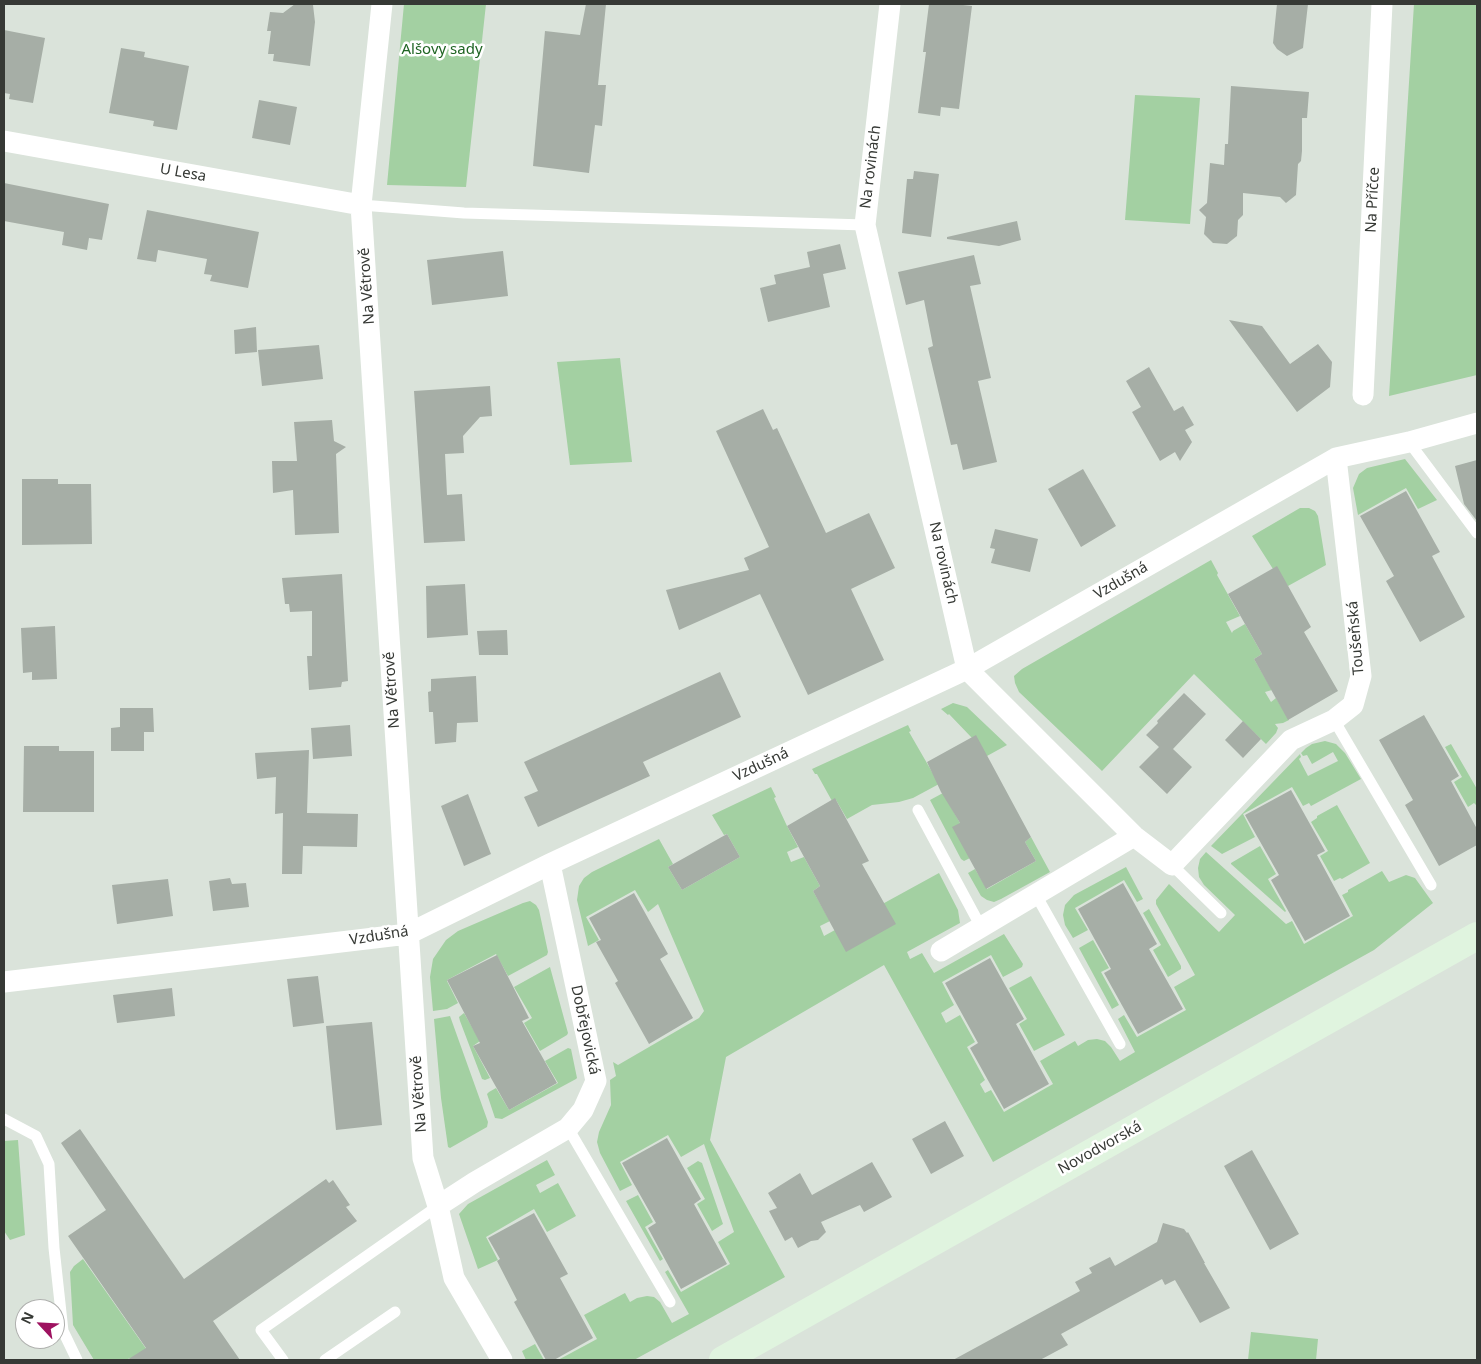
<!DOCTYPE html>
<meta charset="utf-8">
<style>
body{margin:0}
#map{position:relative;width:1481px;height:1364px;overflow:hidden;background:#dae3da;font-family:"Noto Sans",sans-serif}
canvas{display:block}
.frame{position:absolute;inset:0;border:5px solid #363935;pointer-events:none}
.north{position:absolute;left:15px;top:1299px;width:50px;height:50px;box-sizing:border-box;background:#fff;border:1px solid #afb0ae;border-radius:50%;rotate:295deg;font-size:14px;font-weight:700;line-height:20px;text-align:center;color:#363935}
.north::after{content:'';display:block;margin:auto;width:18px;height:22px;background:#9e1260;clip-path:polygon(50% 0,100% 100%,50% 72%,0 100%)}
</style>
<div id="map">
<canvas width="1481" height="1364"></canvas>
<div class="frame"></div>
<div class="north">N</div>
</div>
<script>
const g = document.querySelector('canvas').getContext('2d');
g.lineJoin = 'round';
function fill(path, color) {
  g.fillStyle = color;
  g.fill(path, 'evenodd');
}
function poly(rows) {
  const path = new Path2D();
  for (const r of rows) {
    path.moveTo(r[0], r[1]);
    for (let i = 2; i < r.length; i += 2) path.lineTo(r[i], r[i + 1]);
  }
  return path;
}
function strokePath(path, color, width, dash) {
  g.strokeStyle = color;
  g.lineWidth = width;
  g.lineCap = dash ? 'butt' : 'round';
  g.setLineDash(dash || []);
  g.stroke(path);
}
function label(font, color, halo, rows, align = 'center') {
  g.font = font + ' "Noto Sans",sans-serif';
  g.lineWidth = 5;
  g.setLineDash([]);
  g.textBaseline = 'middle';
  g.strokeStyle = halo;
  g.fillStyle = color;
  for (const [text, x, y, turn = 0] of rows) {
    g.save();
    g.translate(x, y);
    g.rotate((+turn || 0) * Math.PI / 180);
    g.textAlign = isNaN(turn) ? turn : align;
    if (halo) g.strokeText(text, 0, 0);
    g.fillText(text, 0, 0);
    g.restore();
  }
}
fill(poly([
 [404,4,486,4,466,187,387,185],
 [1414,4,1477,4,1477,375,1389,396],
 [1135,95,1200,98,1190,224,1125,220],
 [620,358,632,462,570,465,557,362],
 [1405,459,1437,500,1418,509,1406,488,1358,515,1353,488,1359,474,1367,468],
 [1300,508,1309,508,1315,511,1318,516,1326,565,1288,586,1273,569,1252,536],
 [1211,560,1218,573,1217,575,1240,616,1226,622,1232,633,1233,631,1245,624,1262,654,1254,659,1272,690,1265,692,1271,702,1276,698,1289,720,1283,723,1275,724,1278,728,1276,733,1266,744,1194,674,1102,771,1019,692,1015,683,1014,676,1022,669],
 [953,703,967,707,1007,745,987,756,972,738,949,714,948,715,941,709],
 [908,725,911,731,909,732,939,784,913,798,899,802,872,805,847,819,836,800,832,801,817,774,815,774,812,769],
 [1325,741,1336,744,1345,753,1361,779,1311,806,1309,803,1303,806,1292,787,1243,814,1255,837,1222,854,1211,846,1300,754,1301,757,1299,759,1308,776,1338,761,1333,752,1312,764,1307,755,1303,756,1301,753,1306,748,1312,744],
 [1451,744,1477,789,1477,804,1476,805,1474,803,1468,807,1454,782,1462,777,1445,747],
 [771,787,776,797,774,798,787,826,798,847,787,852,791,862,804,857,820,886,813,891,830,921,820,926,824,936,939,873,958,910,960,923,907,952,910,959,922,953,934,973,1004,934,1023,964,1022,967,1003,977,991,955,942,982,954,1005,941,1013,946,1023,960,1015,975,1042,967,1047,985,1080,980,1084,985,1093,991,1090,1004,1112,1053,1084,1040,1061,1075,1041,1078,1046,1088,1040,1097,1039,1105,1041,1111,1047,1120,1061,1135,1052,1118,1019,1124,1015,1137,1037,1186,1010,1174,987,1195,975,1156,904,1156,900,1169,884,1219,932,1235,915,1204,885,1199,877,1198,868,1200,859,1206,852,1286,924,1292,921,1304,944,1353,916,1342,895,1348,892,1348,890,1382,871,1389,882,1406,875,1415,878,1433,903,1374,950,993,1162,884,965,726,1057,710,1140,785,1277,634,1360,558,1360,597,1339,584,1315,625,1293,630,1302,637,1298,647,1296,654,1297,660,1302,672,1323,689,1314,665,1272,668,1270,681,1292,730,1264,718,1242,734,1232,704,1144,681,1157,668,1135,620,1162,632,1185,620,1191,600,1153,597,1142,599,1132,611,1105,610,1080,616,1076,613,1062,618,1065,699,1018,704,1011,658,904,648,912,635,890,586,917,599,940,588,946,577,900,579,886,584,878,592,872,659,839,673,864,668,867,682,890,740,857,727,834,724,835,712,815],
 [943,793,960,823,970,858,964,861,961,859,930,800],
 [1337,805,1370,863,1342,879,1340,878,1334,881,1320,856,1328,851,1311,822,1317,818,1317,816],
 [1031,837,1050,872,1001,899,994,902,987,900,981,896,968,873,975,869,987,889,1036,861,1025,842],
 [1260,846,1276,874,1268,879,1286,911,1285,912,1231,864,1231,863],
 [1126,867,1143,899,1137,902,1124,880,1075,908,1088,930,1073,938,1065,925,1063,915,1065,905,1074,895],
 [530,901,536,905,539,910,548,952,547,955,508,976,496,954,447,980,447,981,458,1003,447,1009,433,1011,430,977,433,959,446,940,458,931,523,903],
 [1149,909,1181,966,1181,969,1168,977,1153,950,1161,945,1143,913],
 [1093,940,1109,968,1101,972,1119,1005,1112,1009,1079,948],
 [550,967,568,1033,567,1035,540,1051,524,1023,532,1018,514,987],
 [1031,976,1065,1035,1034,1051,1019,1024,1027,1019,1009,988],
 [464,1013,480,1041,473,1046,490,1078,485,1080,482,1079,460,1021,459,1017],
 [450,1016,488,1122,487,1127,450,1148,448,1147,441,1098,434,1019],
 [568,1048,571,1049,577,1078,576,1079,502,1119,495,1118,487,1094,489,1092,496,1088,509,1110,558,1083,545,1061],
 [18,1140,25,1235,10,1240,4,1231,4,1141],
 [547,1160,555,1175,536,1185,540,1193,558,1183,576,1216,547,1232,534,1209,486,1237,498,1260,478,1269,459,1214,468,1204],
 [698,1161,702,1163,723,1224,712,1231,697,1204,705,1199,687,1168],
 [638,1195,653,1222,645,1227,663,1259,660,1261,626,1201],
 [83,1259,154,1360,132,1360,130,1358,126,1360,94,1360,73,1325,70,1272,74,1266],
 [1251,1332,1318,1339,1316,1360,1248,1360],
 [535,1344,544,1360,526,1360,522,1351]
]), '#a3d0a2');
fill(poly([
 [295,4,313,5,315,22,310,66,273,61,274,54,268,54,271,31,267,31,270,12,283,13],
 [586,4,606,4,598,85,606,85,602,126,595,125,589,173,533,166,545,31,580,35],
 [929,4,954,4,972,6,959,109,941,107,940,116,918,113,926,52,923,52],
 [1277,4,1308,4,1303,48,1287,56,1277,49,1273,43],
 [4,30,45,38,33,103,9,99,10,94,4,93],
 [121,48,145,52,144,57,189,66,177,130,153,126,154,121,109,113],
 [1231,86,1309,92,1307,118,1302,118,1302,151,1301,161,1298,164,1296,195,1286,203,1280,197,1243,193,1243,215,1238,220,1237,236,1227,244,1213,243,1204,234,1206,217,1199,210,1207,203,1210,163,1224,165,1225,144,1228,144],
 [259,100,297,107,290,145,252,138],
 [914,171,939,174,931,237,902,233,907,179,913,179],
 [4,183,109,204,102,240,89,238,87,250,62,245,64,232,4,221],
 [147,210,259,232,248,288,210,281,212,275,204,274,207,259,158,250,156,262,137,259],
 [1017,221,1021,240,999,246,947,239,947,237],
 [840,244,846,269,823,274,830,307,768,322,760,288,776,284,774,275,810,267,807,252],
 [503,251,508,296,432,305,427,260],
 [974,255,981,284,970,286,991,378,978,381,997,462,963,470,957,444,951,445,928,348,933,346,924,300,906,305,898,272],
 [1229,320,1262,326,1290,364,1318,344,1332,362,1330,387,1297,412],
 [256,327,257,352,235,354,234,330],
 [319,345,323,379,262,386,258,350],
 [1149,367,1174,411,1183,406,1194,425,1185,430,1192,442,1180,461,1175,452,1160,461,1132,412,1141,407,1126,381],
 [490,386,492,416,480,417,463,436,464,453,445,454,447,495,462,494,465,541,424,543,414,391],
 [763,409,773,430,777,428,826,533,869,513,895,568,851,589,884,660,808,695,760,594,679,630,666,590,749,570,744,558,769,547,716,431],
 [332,420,334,441,346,447,336,454,339,533,295,535,293,490,273,493,272,461,297,461,294,422],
 [1477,460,1477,521,1464,504,1455,466],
 [1083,469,1116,526,1081,547,1048,489],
 [22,479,58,479,58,484,91,484,92,544,22,545],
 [1406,491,1440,552,1432,556,1465,617,1420,642,1386,581,1394,576,1360,516],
 [995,529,1038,539,1030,572,991,563,995,549,990,548],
 [1277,566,1311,627,1304,632,1338,691,1288,720,1254,659,1262,654,1228,594],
 [342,574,348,681,342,682,341,687,309,690,307,656,312,656,312,611,290,612,289,604,285,604,282,578],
 [465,584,468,635,427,638,426,586],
 [55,626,57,679,32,680,32,672,23,673,21,628],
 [507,630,508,655,479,655,477,631],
 [720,672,741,717,643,762,650,776,538,827,524,797,538,791,524,762],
 [476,676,478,722,457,723,456,742,435,744,433,712,429,712,428,692,431,691,431,679],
 [1184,693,1206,714,1173,749,1192,767,1167,794,1139,767,1159,747,1146,735,1158,723,1157,721],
 [120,708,153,708,154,732,144,732,144,751,111,751,111,728,120,727],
 [1424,715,1459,776,1451,781,1477,829,1477,845,1439,866,1405,805,1413,800,1379,740],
 [1243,721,1261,739,1243,758,1225,740],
 [350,725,352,756,313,759,311,728],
 [976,735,1031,837,1025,842,1036,861,986,889,952,827,960,823,941,792,927,762],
 [24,746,59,746,59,751,94,751,94,812,23,812],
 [309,750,307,813,358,814,357,847,303,846,302,874,282,874,283,813,275,814,276,777,257,779,255,753],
 [1291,790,1325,851,1317,855,1350,916,1305,941,1271,880,1279,875,1245,815],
 [468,794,491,854,464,866,441,806],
 [835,798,869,861,862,864,896,924,846,952,813,891,820,886,787,826],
 [727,834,740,857,682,890,668,867],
 [230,878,232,884,246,883,249,907,213,911,209,881],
 [168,879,173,916,117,924,112,885],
 [1123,883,1157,944,1149,949,1183,1009,1138,1034,1104,973,1111,969,1078,909],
 [634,893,668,954,660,959,693,1018,649,1044,615,983,618,981,596,942,601,940,589,918],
 [497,955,529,1018,522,1021,557,1083,509,1110,473,1046,480,1043,447,980],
 [990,958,1024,1019,1016,1024,1049,1084,1004,1109,970,1048,978,1043,945,983],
 [318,976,324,1023,293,1027,287,979],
 [172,988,175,1016,117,1023,113,995],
 [372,1022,382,1125,336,1130,326,1026],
 [945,1121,964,1156,931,1174,912,1139],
 [80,1129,184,1279,326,1179,329,1183,333,1180,350,1205,346,1207,357,1221,213,1321,240,1360,127,1360,146,1348,68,1236,106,1210,61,1143],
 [667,1138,701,1199,694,1204,727,1264,681,1289,648,1228,656,1223,622,1163],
 [1252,1150,1299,1234,1270,1250,1224,1166],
 [872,1162,892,1197,864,1212,860,1205,821,1222,826,1232,818,1240,811,1241,798,1248,792,1237,785,1241,769,1211,777,1208,768,1193,800,1173,812,1195],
 [534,1213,568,1274,560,1278,593,1338,554,1360,546,1360,514,1302,517,1300,497,1261,500,1259,488,1238],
 [1163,1223,1184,1229,1187,1233,1188,1232,1205,1263,1204,1263,1230,1308,1200,1323,1175,1280,1165,1285,1162,1279,1061,1334,1068,1345,1040,1360,953,1360,1080,1291,1075,1282,1092,1273,1089,1268,1110,1257,1115,1266,1157,1242]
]), '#a6aea6');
strokePath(poly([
 [361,205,464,213,865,225],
 [1409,442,1477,533],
 [1334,720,1431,885],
 [918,810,981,927],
 [1172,865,1221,913],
 [1036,895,1120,1044],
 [4,1119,36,1136,49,1164,54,1248,63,1331,77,1360],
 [568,1128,670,1302],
 [283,1360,261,1330,438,1206],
 [325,1360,395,1312]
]), '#fff', 11);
strokePath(poly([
 [382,4,361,205,423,1158,438,1206,454,1278,502,1360],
 [890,4,865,225,967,669,1134,836,1172,865,1291,740,1334,720,1353,705,1361,676,1336,458],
 [4,141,361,205],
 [1363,395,1382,4],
 [941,951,1134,836],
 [4,982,408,934,550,864,967,669,1336,458,1409,442,1477,423],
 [438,1206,475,1182,568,1128,583,1110,596,1081,550,864]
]), '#fff', 21);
strokePath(poly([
 [723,1360,1477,936]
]), '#e0f4df', 28);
label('15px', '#1f6423', '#fff', [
 ["Alšovy sady",442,50]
]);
label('15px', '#363935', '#fff', [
 ["Na rovinách",871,167,-83],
 ["U Lesa",183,173,10],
 ["Na Příčce",1373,200,-87],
 ["Na Větrově",367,286,-94],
 ["Na rovinách",943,563,77],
 ["Vzdušná",1121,581,-30],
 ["Toušeňská",1356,638,-95],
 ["Na Větrově",392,690,-94],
 ["Vzdušná",761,765,-25],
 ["Vzdušná",379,936,-9],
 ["Dobřejovická",585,1030,78],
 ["Na Větrově",419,1094,-94],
 ["Novodvorská",1100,1148,-29]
]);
</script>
